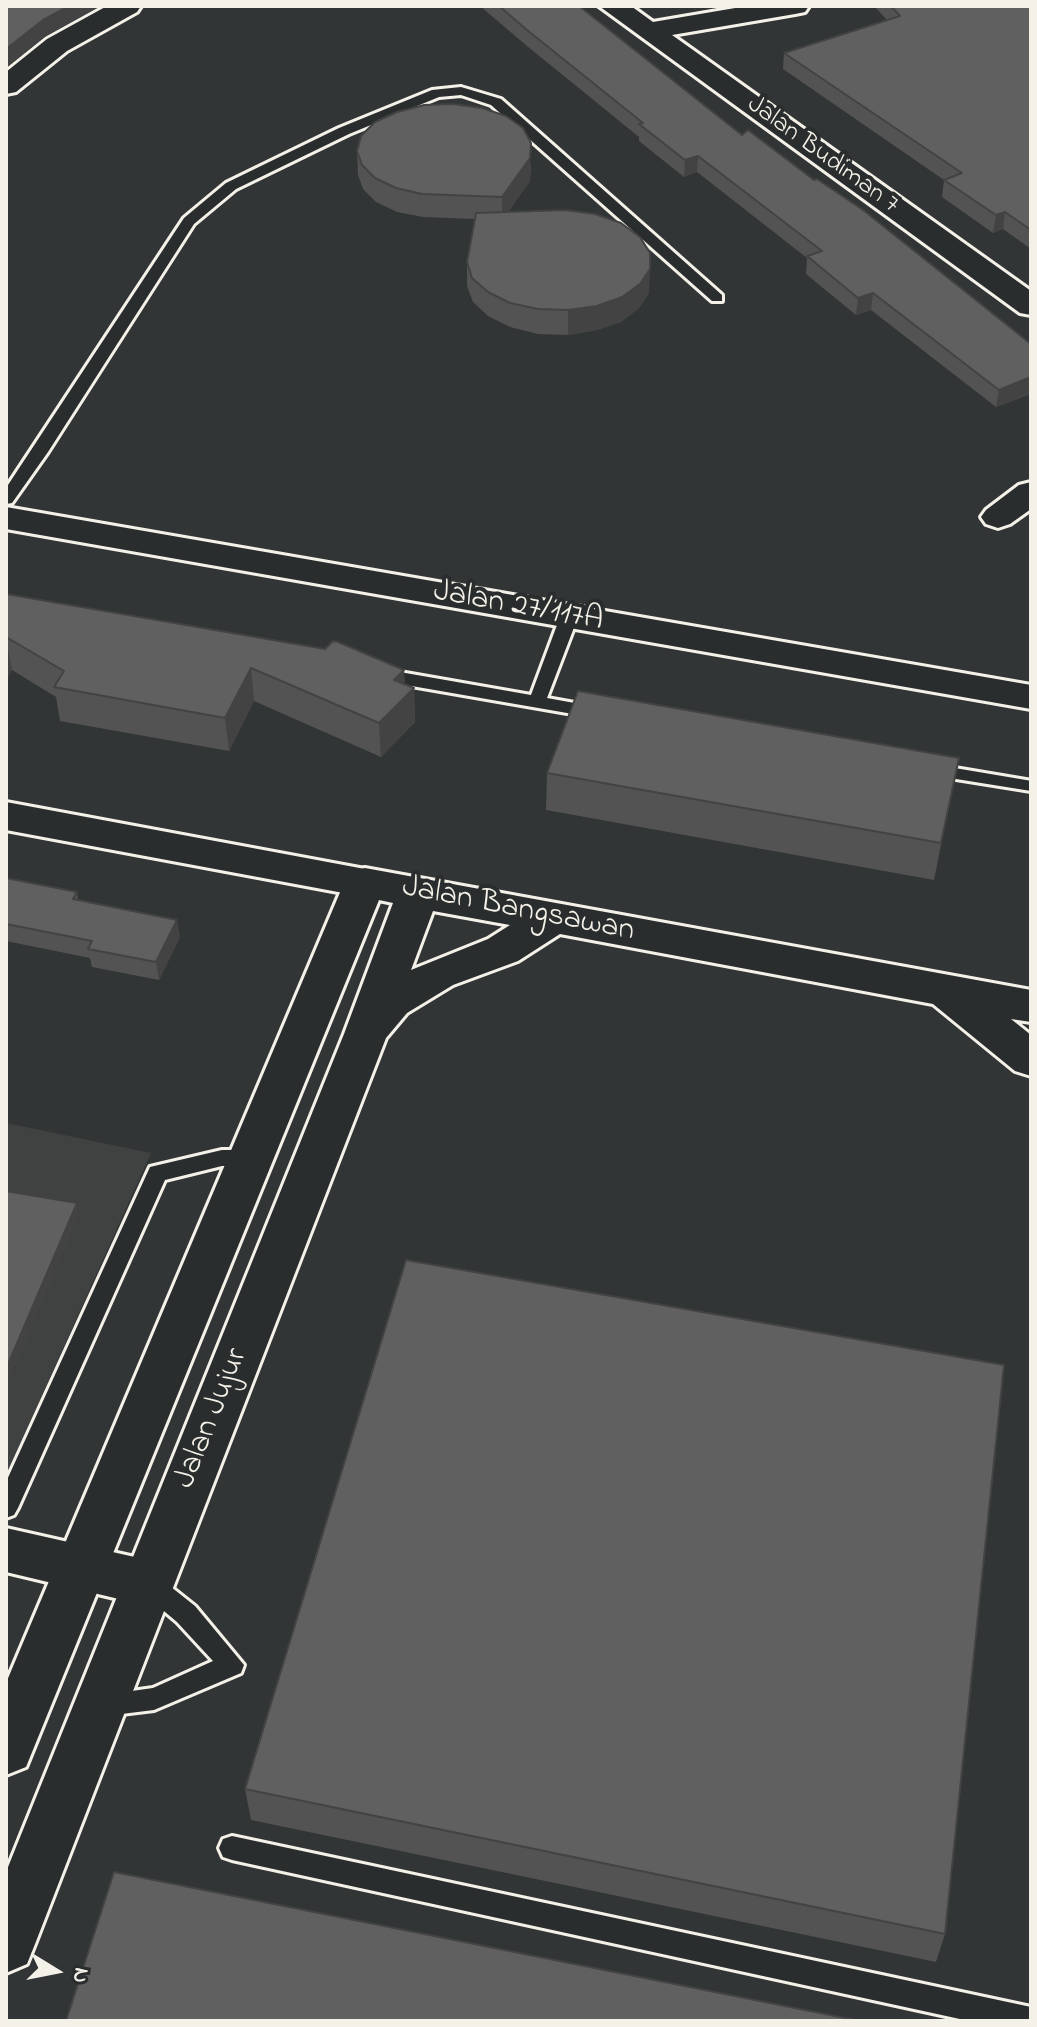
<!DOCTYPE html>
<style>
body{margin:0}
#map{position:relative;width:1037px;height:2027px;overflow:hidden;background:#323535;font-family:"Indie Flower",sans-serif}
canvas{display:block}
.frame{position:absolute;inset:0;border:8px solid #f4f1e8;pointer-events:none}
.north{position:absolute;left:16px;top:1931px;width:80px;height:80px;-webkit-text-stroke:6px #2a2d2e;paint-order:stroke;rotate:100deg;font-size:22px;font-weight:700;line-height:32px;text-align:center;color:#f4f1e8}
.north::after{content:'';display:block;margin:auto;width:28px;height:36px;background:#f4f1e8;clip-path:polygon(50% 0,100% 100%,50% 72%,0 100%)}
</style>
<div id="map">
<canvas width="1037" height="2027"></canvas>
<div class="frame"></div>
<div class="north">N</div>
</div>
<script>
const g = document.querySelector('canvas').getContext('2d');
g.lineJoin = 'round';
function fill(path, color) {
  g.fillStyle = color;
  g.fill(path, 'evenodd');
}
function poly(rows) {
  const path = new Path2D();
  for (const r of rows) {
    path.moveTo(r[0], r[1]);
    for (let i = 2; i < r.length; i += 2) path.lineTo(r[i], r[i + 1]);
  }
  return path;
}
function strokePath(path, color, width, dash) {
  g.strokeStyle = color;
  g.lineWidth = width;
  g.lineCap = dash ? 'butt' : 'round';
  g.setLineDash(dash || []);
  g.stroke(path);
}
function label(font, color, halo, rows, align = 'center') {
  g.font = font + ' "Indie Flower",sans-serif';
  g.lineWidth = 8;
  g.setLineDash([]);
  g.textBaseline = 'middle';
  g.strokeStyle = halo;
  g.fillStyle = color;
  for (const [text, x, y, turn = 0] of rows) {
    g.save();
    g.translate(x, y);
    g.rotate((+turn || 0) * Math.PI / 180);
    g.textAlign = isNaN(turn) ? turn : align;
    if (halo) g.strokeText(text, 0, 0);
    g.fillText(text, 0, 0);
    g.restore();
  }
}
fill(poly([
 [6,1123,151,1153,6,1475]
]), '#404242');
const service = poly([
 [461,87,501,99,722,295,722,301,712,301,491,105,461,95,439,97,349,134,236,189,194,224,48,452,12,503,6,504,6,488,184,218,226,183,339,128,432,90,461,87],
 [569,612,578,617,547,698,602,708,605,712,602,716,596,718,377,680,368,674,377,668,531,695,560,617,569,612],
 [931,764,1026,780,1031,781,1031,791,925,774,922,770,925,766,931,764],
 [222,1150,253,1150,260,1152,264,1158,260,1164,253,1166,222,1166,165,1180,18,1508,14,1515,6,1518,6,1482,150,1167,222,1150],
 [148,1572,156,1575,195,1606,244,1665,241,1673,154,1710,105,1716,96,1712,93,1704,96,1696,153,1688,213,1661,177,1622,140,1591,136,1583,140,1575,148,1572],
 [232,1836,1031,2007,1031,2021,969,2021,232,1860,223,1857,219,1848,223,1839,232,1836]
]);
const minor = poly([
 [107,6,141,6,137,12,67,51,16,92,6,94,6,72,47,39,107,6],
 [599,6,631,6,653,22,747,6,809,6,805,12,795,14,672,35,1031,291,1031,315,1020,313,599,6],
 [1031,482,1031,509,1010,524,998,528,986,524,981,517,986,510,1019,485,1031,482],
 [6,507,1031,685,1031,709,6,529,6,507],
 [6,802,365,869,379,873,385,883,379,893,365,897,6,830,6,802],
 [6,1528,148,1560,166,1567,173,1583,166,1599,148,1606,6,1572,6,1528]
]);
const tertiary = poly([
 [365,868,1031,990,1031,1022,1011,1019,1031,1035,1031,1076,1015,1071,933,1004,560,934,518,961,453,985,407,1013,386,1038,35,1944,27,1964,6,1973,6,1872,344,1034,393,903,379,900,26,1767,6,1775,6,1683,344,883,350,872,365,868],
 [433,911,510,925,488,939,411,970,433,911]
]);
strokePath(service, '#f4f1e8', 6);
strokePath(minor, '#f4f1e8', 6);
strokePath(tertiary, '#f4f1e8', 6);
fill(service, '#2a2d2e');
fill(minor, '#2a2d2e');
fill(tertiary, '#2a2d2e');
fill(poly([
 [480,6,579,6,742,135,1031,344,1031,394,996,407,871,310,856,315,806,274,807,258,697,172,684,177,639,141,639,137,527,46],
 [874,6,1031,6,1031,249,1003,229,993,233,942,197,944,180,783,69,784,53,887,20],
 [357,151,531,166,530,181,508,212,649,293,639,308,621,322,597,330,568,335,538,334,510,327,488,316,473,302,467,286,467,262,475,219,423,217,397,212,376,202,363,189,358,175],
 [6,594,405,685,414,688,415,722,381,757,254,701,229,751,60,721,56,697,12,670,6,680],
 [959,758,934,880,546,810,547,773],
 [6,878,77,892,78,900,180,937,159,980,92,967,90,958,6,941],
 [245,1789,945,1934,936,1962,251,1820]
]), '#525352');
fill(poly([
 [69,6,101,6,45,37,6,68,6,49,43,20],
 [531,143,530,181,502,220,502,197],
 [698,156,697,172,684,177,685,160],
 [1005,212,1003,229,993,233,996,215],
 [650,269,649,293,639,308,621,322,597,330,568,335,568,310],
 [873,293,871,310,856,315,858,298],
 [1031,377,1031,394,996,407,999,390],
 [6,639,12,670,6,680],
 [251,668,254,701,229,751,225,718],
 [404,670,406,696,414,688,415,722,381,757,379,723,394,680],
 [959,758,952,794,934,880,941,843],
 [177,920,180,937,159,980,156,962],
 [77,1203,79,1215,6,1388,6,1369]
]), '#424342');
const building = poly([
 [6,6,69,6,43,20,6,49,6,6],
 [499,6,579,6,742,135,748,130,814,180,817,179,863,210,1031,344,1031,377,999,390,873,293,858,298,807,256,822,251,698,156,685,160,639,124,643,123,527,30,499,6],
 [891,6,1031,6,1031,230,1005,212,996,215,944,180,962,173,784,53,900,16,891,6],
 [453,104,482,108,506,116,523,128,531,143,530,158,502,197,422,194,396,188,375,178,362,165,357,151,361,136,375,122,397,112,424,105,453,104],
 [565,210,595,214,621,223,640,237,650,253,650,269,640,284,622,297,597,306,568,310,538,309,510,303,488,292,472,278,467,262,476,213,565,210],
 [6,594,325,649,333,641,338,642,404,670,394,680,414,688,379,723,251,668,225,718,54,687,64,671,6,637,6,594],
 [578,691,959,758,941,843,547,773,578,691],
 [6,878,77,892,73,899,177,920,156,962,88,949,92,941,6,924,6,878],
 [6,1191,77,1203,6,1369,6,1191],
 [406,1260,1004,1365,945,1934,245,1789,406,1260],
 [114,1872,860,2021,66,2021,114,1872]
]);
fill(building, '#5f605f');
strokePath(building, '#424342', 2);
label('26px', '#f4f1e8', '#2a2d2e', [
 ["Jalan Budiman 7",822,156,36]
]);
label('32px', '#f4f1e8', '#2a2d2e', [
 ["Jalan 27/117A",518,608,10],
 ["Jalan Bangsawan",518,911,11],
 ["Jalan Jujur",213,1419,-68]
]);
</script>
